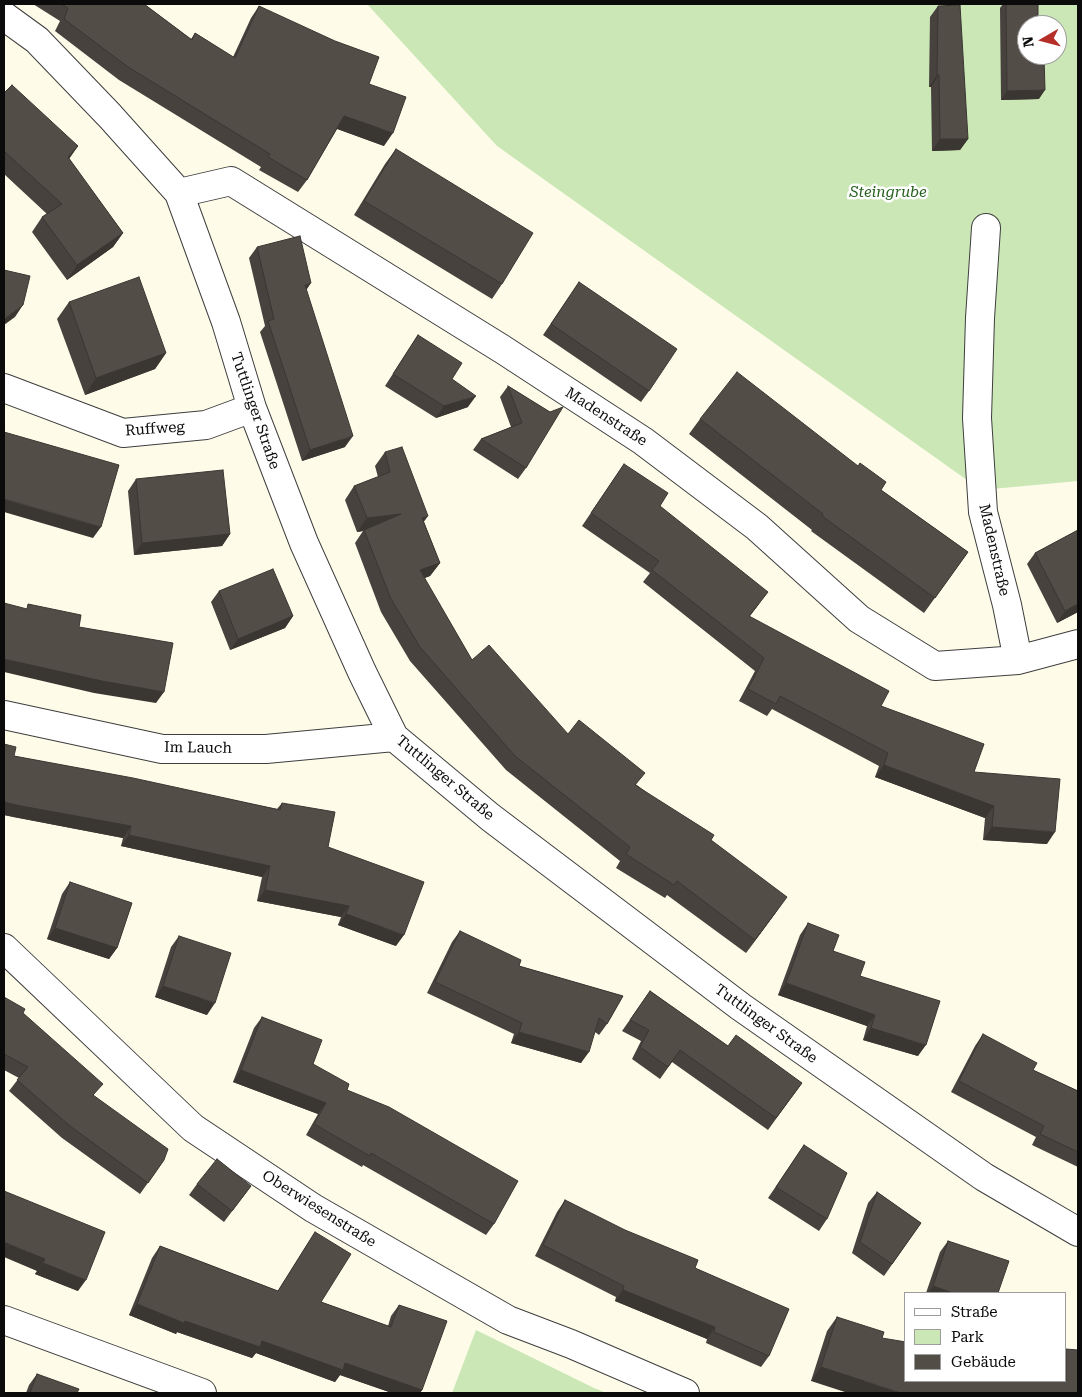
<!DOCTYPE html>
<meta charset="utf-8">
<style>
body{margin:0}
#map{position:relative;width:1082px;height:1397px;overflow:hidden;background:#fefce9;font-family:"Roboto Serif",serif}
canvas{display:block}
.frame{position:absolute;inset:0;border:5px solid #0b0b0b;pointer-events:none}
.legend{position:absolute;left:904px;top:1292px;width:162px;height:90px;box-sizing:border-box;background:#fff;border:1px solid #9d9d9d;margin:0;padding:6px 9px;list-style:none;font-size:15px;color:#0b0b0b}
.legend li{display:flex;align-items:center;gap:10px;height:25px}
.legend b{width:25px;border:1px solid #9d9d9d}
.north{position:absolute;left:1017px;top:15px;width:50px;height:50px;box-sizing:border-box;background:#fff;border:1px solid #9d9d9d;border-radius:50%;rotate:262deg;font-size:14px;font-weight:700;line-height:20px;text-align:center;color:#0b0b0b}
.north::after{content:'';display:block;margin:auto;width:18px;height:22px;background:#b62e28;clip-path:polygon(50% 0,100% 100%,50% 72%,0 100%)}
</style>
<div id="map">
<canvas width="1082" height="1397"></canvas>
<div class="frame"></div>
<ul class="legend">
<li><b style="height:6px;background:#fff"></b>Straße</li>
<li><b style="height:14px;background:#cae7b5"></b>Park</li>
<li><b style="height:14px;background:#534d48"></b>Gebäude</li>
</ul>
<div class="north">N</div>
</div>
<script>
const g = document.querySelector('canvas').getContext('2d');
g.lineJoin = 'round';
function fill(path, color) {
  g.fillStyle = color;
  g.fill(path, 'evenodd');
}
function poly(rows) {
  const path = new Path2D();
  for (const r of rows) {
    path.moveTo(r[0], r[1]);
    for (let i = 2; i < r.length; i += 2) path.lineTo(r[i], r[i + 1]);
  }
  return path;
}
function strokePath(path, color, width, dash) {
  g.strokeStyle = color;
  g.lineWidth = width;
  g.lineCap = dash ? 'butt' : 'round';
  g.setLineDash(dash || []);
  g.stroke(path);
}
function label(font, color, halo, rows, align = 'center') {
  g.font = font + ' "Roboto Serif",serif';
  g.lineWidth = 5;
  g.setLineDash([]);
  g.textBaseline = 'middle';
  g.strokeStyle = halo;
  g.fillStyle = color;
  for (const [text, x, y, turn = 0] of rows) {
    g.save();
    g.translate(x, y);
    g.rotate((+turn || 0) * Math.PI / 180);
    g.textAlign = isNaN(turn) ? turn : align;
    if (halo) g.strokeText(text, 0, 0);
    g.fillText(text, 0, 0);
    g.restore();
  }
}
fill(poly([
 [367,4,1078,4,1078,481,981,490,497,146],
 [1027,25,1057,25,1057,55,1027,55],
 [476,1330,592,1387,606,1393,452,1393]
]), '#cae7b5');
const minor = poly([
 [4,16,37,40,110,116,179,193,226,322,252,408,304,543,362,672,394,737,490,817,741,1007,984,1177,1078,1232],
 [179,193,231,181,502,349,643,441,757,527,859,619,935,666,1018,660,1078,644],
 [986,228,980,318,977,418,983,512,1007,605,1018,660],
 [4,388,123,433,206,425,252,408],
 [4,715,162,749,266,749,394,737],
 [4,948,193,1128,313,1208,508,1320,571,1344,685,1393],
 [4,1320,202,1393]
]);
strokePath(minor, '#3e3e3e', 30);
strokePath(minor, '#fff', 28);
fill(poly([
 [33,4,144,4,191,39,195,33,233,57,251,18,259,6,369,84,384,146,337,129,307,180,298,192,259,170,261,167,119,80,55,31,60,21],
 [1003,4,1038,4,1027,25,1039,99,1001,100,1000,8],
 [938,6,968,139,960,150,932,151,931,87,929,87,930,17],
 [4,93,78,146,69,159,123,233,113,247,67,280,32,232,42,217,47,214,4,174],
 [396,149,502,284,492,299,354,215,385,164],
 [257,247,345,447,302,461,260,332,265,326,249,258],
 [579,282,649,391,641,402,543,335],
 [69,302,166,353,155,369,85,395,57,319],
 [418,335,452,379,468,407,436,418,385,386],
 [508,386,550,412,526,468,518,479,473,450,481,439,511,427,500,397],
 [700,419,881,490,968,552,924,613,811,531,812,530,689,434],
 [385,452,424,522,440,563,430,576,424,578,472,660,568,734,711,840,777,911,746,953,667,895,665,898,616,868,620,861,506,770,410,661,381,612,355,543,363,531,357,532,345,500,354,486,378,477,375,466],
 [624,464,660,506,759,604,749,617,881,706,974,772,1047,844,983,840,985,818,875,777,879,766,772,709,767,716,739,701,755,671,643,582,650,573,582,526],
 [136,479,230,534,222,546,134,555,128,491],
 [1078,530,1078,612,1057,623,1027,564,1035,553],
 [219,591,293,616,285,628,230,650,211,602],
 [4,744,14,756,277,809,282,803,328,847,396,946,338,925,341,917,257,901,262,877,121,846,123,838,4,815],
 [70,882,117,948,109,959,47,939,62,894],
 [808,923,833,951,860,976,918,1056,863,1040,867,1026,778,995,800,935],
 [460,931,519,966,623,996,607,1024,599,1035,595,1032,581,1063,511,1043,514,1034,427,993,452,942],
 [179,936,207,1015,155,997,171,947],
 [650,991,728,1046,802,1083,768,1130,672,1062,660,1079,632,1059,641,1041,622,1031],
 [4,997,23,1013,94,1096,164,1160,140,1194,62,1138,9,1091,19,1078,4,1070],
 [262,1017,313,1064,347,1090,494,1224,486,1235,363,1165,362,1167,306,1135,318,1114,233,1082,254,1028],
 [983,1034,1033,1070,1078,1091,1078,1167,1032,1145,1036,1137,951,1092,975,1046],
 [804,1145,827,1219,819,1231,768,1198],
 [197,1184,251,1186,224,1222,189,1195],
 [4,1191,78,1291,35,1274,37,1271],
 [877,1192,921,1223,884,1276,852,1253,868,1203],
 [565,1200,695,1268,769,1356,761,1367,706,1343,707,1339,615,1301,616,1297,535,1256,557,1212],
 [315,1232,321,1302,388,1326,391,1316,399,1305,422,1390,420,1393,392,1393,340,1375,335,1382,256,1353,252,1358,177,1332,176,1334,129,1315,152,1258,160,1246,278,1291],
 [948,1241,998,1293,926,1293,940,1252],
 [837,1317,882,1338,906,1381,811,1381,827,1331],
 [37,1374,77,1393,26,1393,29,1385]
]), '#47423e');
fill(poly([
 [937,75,939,75,931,87,929,87],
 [1045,90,1039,99,1001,100,1007,91],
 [344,116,393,133,384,146,335,128],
 [940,139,968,139,960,150,932,151],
 [78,146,68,160,68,157],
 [123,233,113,247,67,280,77,265],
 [311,283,303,295,305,285],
 [23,305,15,317,4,325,4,319],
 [166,353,155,369,85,395,96,378],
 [476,396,468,407,436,418,444,406],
 [353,436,345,447,302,461,310,450],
 [4,499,101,527,93,538,4,512],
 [401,514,364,530,363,531,357,532,367,518],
 [428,516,418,530,422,518],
 [230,534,222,546,134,555,142,543],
 [440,563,430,576,410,584,420,570],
 [768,592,759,604,740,629,749,616],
 [1078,604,1078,612,1057,623,1065,611],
 [293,616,285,628,230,650,238,639],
 [4,659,164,692,156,703,94,693,4,672],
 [884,765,994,806,985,818,875,777],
 [4,802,131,826,123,838,13,817,4,815],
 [992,827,1055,832,1047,844,983,840],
 [129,835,270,866,262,877,121,846],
 [265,890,349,906,341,917,257,901],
 [787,897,777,911,746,953,755,940],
 [346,914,404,935,396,946,338,925],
 [55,928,117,948,109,959,47,939],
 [786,983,875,1015,867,1026,778,995],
 [163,986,215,1003,207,1015,155,997],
 [871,1028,926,1045,918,1056,863,1040],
 [519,1032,589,1052,581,1063,511,1043],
 [241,1070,326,1103,318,1114,233,1082],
 [4,1242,45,1259,37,1271,4,1257],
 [43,1263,86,1280,78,1291,35,1274],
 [933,1286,953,1293,928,1293],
 [623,1290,715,1327,707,1339,615,1301],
 [137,1304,185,1321,262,1341,345,1363,422,1390,420,1393,392,1393,340,1375,335,1382,256,1353,252,1358,177,1332,176,1334,129,1315],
 [821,1367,901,1393,848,1393,811,1381]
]), '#3a3632');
const building = poly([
 [61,4,144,4,192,40,195,33,235,58,259,6,335,41,379,57,369,84,406,97,393,133,344,116,307,180,268,157,270,154,128,67,64,19,68,8,61,4],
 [1006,4,1038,4,1038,25,1027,25,1027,55,1044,56,1045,90,1007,91,1006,4],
 [960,5,968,139,940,139,939,75,937,75,938,6,960,5],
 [12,85,78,146,68,157,123,233,77,265,42,217,62,204,4,151,4,93,12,85],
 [396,149,533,233,502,284,364,201,396,149],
 [300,236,311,283,305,285,353,436,310,450,268,321,274,319,257,247,300,236],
 [4,270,30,276,23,305,4,319,4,270],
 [139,277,166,353,96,378,69,302,139,277],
 [579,282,677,349,649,391,551,324,579,282],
 [418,335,462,363,452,379,476,396,444,406,393,374,418,335],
 [737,372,858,466,860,463,886,482,881,490,968,552,935,598,822,516,823,514,700,419,737,372],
 [508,386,550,412,563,407,526,468,481,439,522,423,508,386],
 [4,432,119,465,101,527,4,499,4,432],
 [402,447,428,516,422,518,440,563,420,570,472,660,489,645,568,734,579,720,645,773,635,785,714,835,711,840,787,897,755,940,677,881,674,885,626,854,630,847,515,756,420,647,391,599,364,530,401,514,367,518,354,486,390,472,385,452,402,447],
 [624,464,668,493,660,506,768,592,749,616,889,691,881,706,984,744,974,772,1060,779,1055,832,992,827,994,806,884,765,888,753,780,696,776,704,748,689,764,658,652,570,659,561,591,513,624,464],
 [223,470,230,534,142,543,136,479,223,470],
 [1078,530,1078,604,1065,611,1035,553,1078,530],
 [273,569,293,616,238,639,219,591,273,569],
 [4,603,27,609,28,604,81,615,79,627,173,643,164,692,102,681,4,659,4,603],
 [4,744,16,747,14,756,133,778,280,810,282,803,335,812,328,847,424,882,404,935,346,914,349,906,265,890,270,866,129,835,131,826,21,806,4,802,4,744],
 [70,882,132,903,117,948,55,928,70,882],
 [808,923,839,935,833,951,865,962,860,976,940,1001,926,1045,871,1028,875,1015,786,983,808,923],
 [460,931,521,960,519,966,623,996,607,1024,599,1018,589,1052,519,1032,522,1023,435,982,460,931],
 [179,936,231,953,215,1003,163,986,179,936],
 [650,991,728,1046,736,1035,802,1083,776,1118,680,1050,668,1067,640,1047,649,1030,630,1020,650,991],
 [4,997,25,1009,23,1013,103,1084,93,1095,168,1149,164,1160,148,1183,70,1126,17,1080,28,1067,4,1054,4,997],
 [262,1017,322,1040,313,1064,349,1084,347,1090,389,1107,518,1181,494,1224,371,1153,370,1156,314,1124,326,1103,241,1070,262,1017],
 [983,1034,1037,1063,1033,1070,1078,1091,1078,1152,1040,1134,1044,1126,959,1081,983,1034],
 [804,1145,847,1173,827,1219,776,1187,804,1145],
 [217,1159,251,1186,232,1211,197,1184,217,1159],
 [4,1191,105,1232,86,1280,43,1263,45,1259,4,1242,4,1191],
 [877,1192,921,1223,892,1264,860,1242,877,1192],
 [565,1200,625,1230,698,1260,695,1268,789,1309,769,1356,714,1332,715,1327,623,1290,624,1286,543,1245,565,1200],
 [315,1232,351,1254,321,1302,391,1327,399,1305,447,1321,422,1390,345,1363,343,1370,262,1341,260,1347,185,1321,184,1323,137,1304,160,1246,278,1291,315,1232],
 [948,1241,1009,1261,998,1293,953,1293,933,1286,948,1241],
 [837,1317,884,1332,882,1338,906,1342,906,1381,1066,1381,1066,1349,1078,1350,1078,1393,901,1393,821,1367,837,1317],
 [37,1374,79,1389,77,1393,30,1393,37,1374]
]);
fill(building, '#534d48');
strokePath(building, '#3a3632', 1);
label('italic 15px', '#26601e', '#fff', [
 ["Steingrube",888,193]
]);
label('15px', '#0b0b0b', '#fff', [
 ["Tuttlinger Straße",255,411,71],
 ["Madenstraße",606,417,33],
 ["Ruffweg",155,429,-4],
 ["Madenstraße",994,550,77],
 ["Im Lauch",198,748,1],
 ["Tuttlinger Straße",445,778,40],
 ["Tuttlinger Straße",766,1024,36],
 ["Oberwiesenstraße",319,1209,32]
]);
</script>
